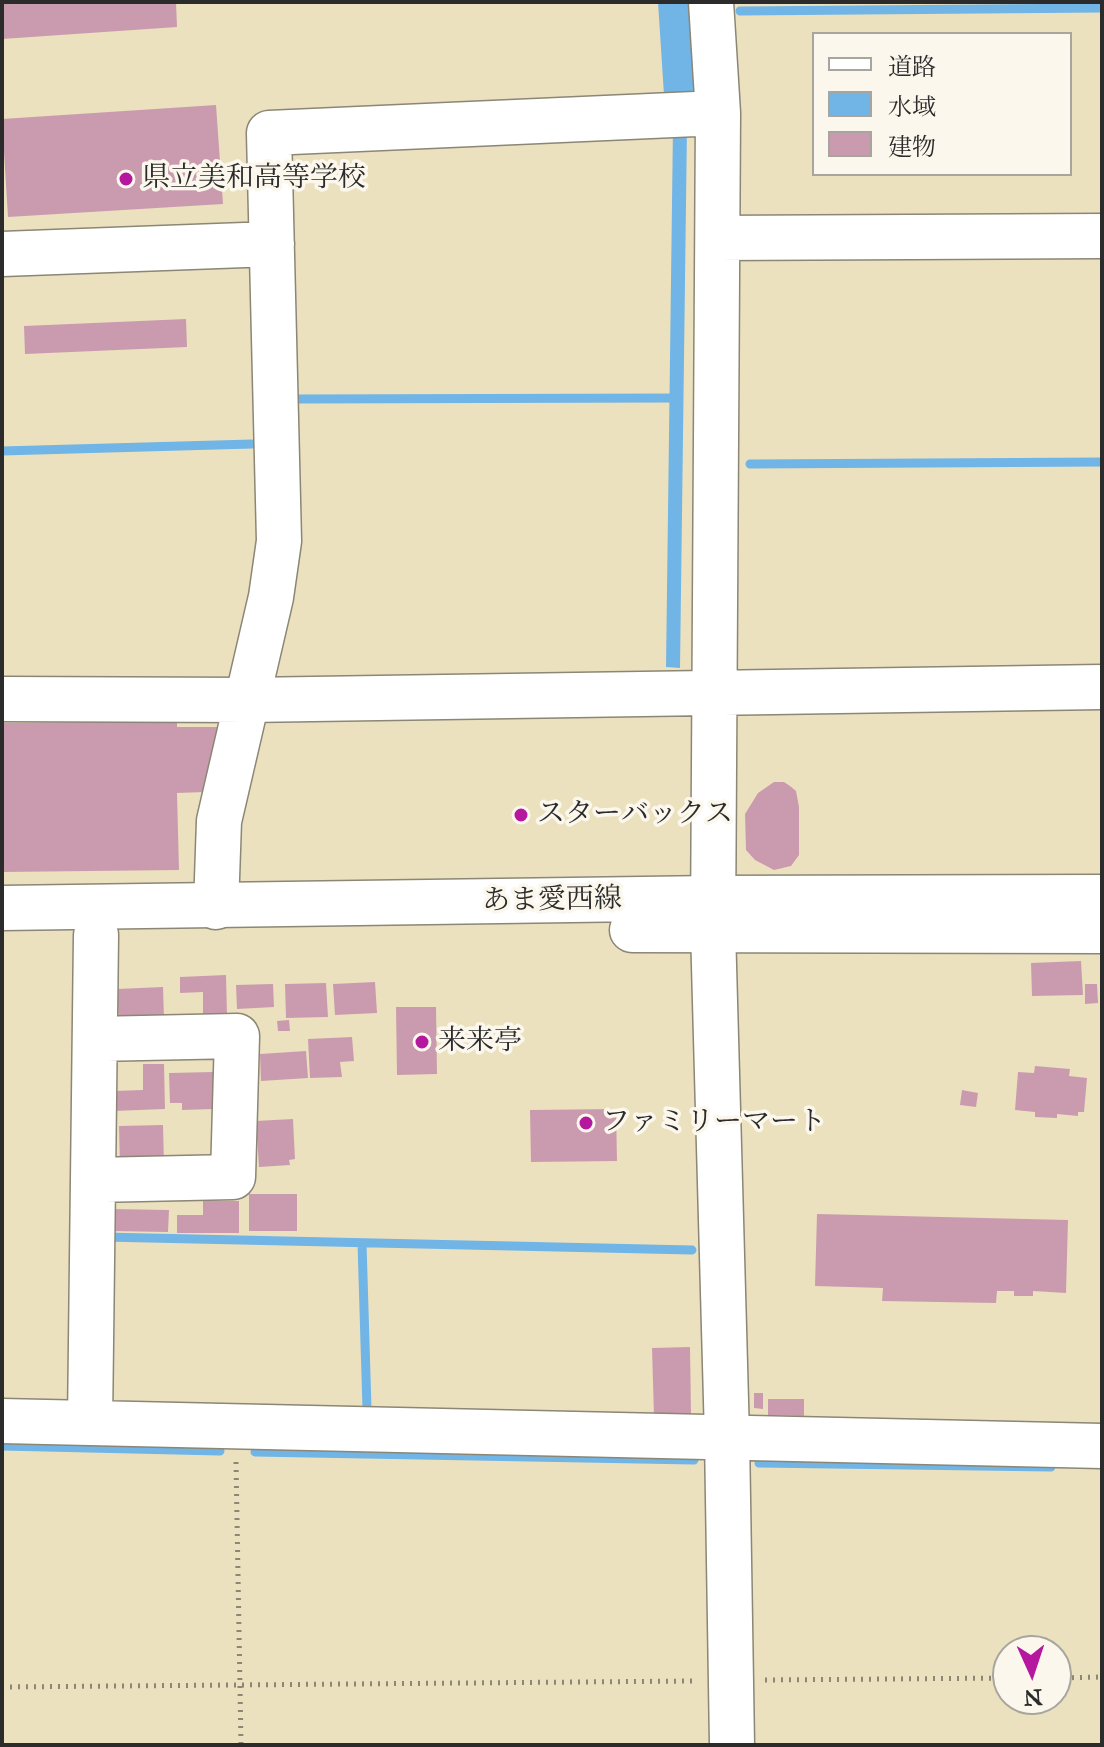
<!DOCTYPE html>
<meta charset="utf-8">
<style>
body{margin:0}
#map{position:relative;width:1104px;height:1747px;overflow:hidden;background:#ebe1bf;font-family:"IM FELL Great Primer","Noto Serif JP",serif}
canvas{display:block}
.frame{position:absolute;inset:0;border:4px solid #2b2b2b;pointer-events:none}
.legend{position:absolute;left:812px;top:32px;width:260px;height:144px;box-sizing:border-box;background:#fbf7ec;border:2px solid #a8a59f;margin:0;padding:10px 14px;list-style:none;font-size:24px;color:#2b2b2b}
.legend li{display:flex;align-items:center;gap:16px;height:40px}
.legend b{width:40px;border:2px solid #a8a59f}
.north{position:absolute;left:992px;top:1635px;width:80px;height:80px;box-sizing:border-box;background:#fbf7ec;border:2px solid #a8a59f;border-radius:50%;rotate:177deg;font-size:22px;font-weight:700;line-height:32px;text-align:center;color:#2b2b2b}
.north::after{content:'';display:block;margin:auto;width:28px;height:36px;background:#b5179e;clip-path:polygon(50% 0,100% 100%,50% 72%,0 100%)}
</style>
<div id="map">
<canvas width="1104" height="1747"></canvas>
<div class="frame"></div>
<ul class="legend">
<li><b style="height:10px;background:#fff"></b>道路</li>
<li><b style="height:22px;background:#71b4e6"></b>水域</li>
<li><b style="height:22px;background:#ca9bae"></b>建物</li>
</ul>
<div class="north">N</div>
</div>
<script>
const g = document.querySelector('canvas').getContext('2d');
g.lineJoin = 'round';
function fill(path, color) {
  g.fillStyle = color;
  g.fill(path, 'evenodd');
}
function poly(rows) {
  const path = new Path2D();
  for (const r of rows) {
    path.moveTo(r[0], r[1]);
    for (let i = 2; i < r.length; i += 2) path.lineTo(r[i], r[i + 1]);
  }
  return path;
}
function strokePath(path, color, width, dash) {
  g.strokeStyle = color;
  g.lineWidth = width;
  g.lineCap = dash ? 'butt' : 'round';
  g.setLineDash(dash || []);
  g.stroke(path);
}
function label(font, color, halo, rows, align = 'center') {
  g.font = font + ' "IM FELL Great Primer","Noto Serif JP",serif';
  g.lineWidth = 7;
  g.setLineDash([]);
  g.textBaseline = 'middle';
  g.strokeStyle = halo;
  g.fillStyle = color;
  for (const [text, x, y, turn = 0] of rows) {
    g.save();
    g.translate(x, y);
    g.rotate((+turn || 0) * Math.PI / 180);
    g.textAlign = isNaN(turn) ? turn : align;
    if (halo) g.strokeText(text, 0, 0);
    g.fillText(text, 0, 0);
    g.restore();
  }
}
fill(poly([
 [658,2,690,2,696,90,683,101,664,95],
 [673,126,687,126,680,668,666,667]
]), '#71b4e6');
strokePath(poly([
 [740,11,1102,8],
 [295,399,676,398],
 [2,451,252,444],
 [750,464,1102,462],
 [104,1237,692,1250],
 [362,1243,367,1409],
 [2,1446,220,1451],
 [255,1452,694,1460],
 [759,1463,1051,1467]
]), '#71b4e6', 9);
fill(poly([
 [2,2,176,2,177,27,2,39],
 [216,105,223,204,8,217,2,119],
 [186,319,187,347,25,354,24,326],
 [177,721,177,727,219,727,205,792,177,793,179,870,2,872,2,723],
 [774,782,784,782,790,786,796,791,799,807,799,855,791,866,774,870,755,860,746,850,745,814,758,793],
 [1081,961,1083,995,1032,996,1031,963],
 [226,975,227,1015,203,1016,203,992,180,993,180,977],
 [375,982,377,1013,335,1015,333,984],
 [326,983,328,1017,286,1018,285,984],
 [273,984,274,1007,237,1009,236,985],
 [1085,984,1097,984,1098,1003,1085,1004],
 [163,987,164,1019,119,1021,117,989],
 [396,1007,436,1007,437,1074,397,1075],
 [289,1020,290,1031,278,1031,277,1021],
 [352,1037,354,1061,340,1062,342,1077,310,1078,308,1039],
 [306,1051,308,1078,261,1081,260,1054],
 [143,1064,164,1064,165,1109,113,1111,113,1091,143,1090],
 [1035,1066,1070,1069,1069,1076,1087,1078,1084,1112,1078,1112,1078,1116,1057,1114,1057,1118,1035,1117,1035,1112,1015,1110,1018,1072,1034,1073],
 [213,1072,214,1109,182,1110,182,1103,170,1103,169,1073],
 [962,1090,978,1093,976,1107,960,1105],
 [616,1109,617,1161,531,1162,530,1110],
 [293,1119,295,1159,289,1160,290,1165,259,1167,256,1121],
 [163,1125,164,1165,120,1166,119,1126],
 [249,1194,297,1194,297,1231,249,1231],
 [203,1201,239,1201,239,1233,177,1233,177,1215,203,1215],
 [111,1209,169,1210,168,1232,111,1231],
 [817,1214,1068,1220,1066,1293,1033,1291,1033,1296,1014,1296,1014,1291,997,1291,996,1303,882,1301,883,1288,815,1286],
 [690,1347,691,1414,654,1416,652,1348],
 [754,1393,763,1393,763,1409,754,1408],
 [768,1399,804,1399,804,1416,768,1415]
]), '#ca9bae');
const minor = poly([
 [711,2,718,113,713,929,727,1437,732,1745],
 [718,238,1102,236],
 [2,254,272,244],
 [2,699,247,700,1102,687],
 [216,907,219,821,271,597,279,541,269,133,718,113],
 [94,1180,233,1177,237,1036,95,1039],
 [2,1421,1102,1446],
 [90,1423,96,935]
]);
const major = poly([
 [2,908,713,898,1102,897],
 [632,930,1102,931]
]);
strokePath(minor, '#8b8675', 47);
strokePath(major, '#8b8675', 47);
strokePath(poly([
 [236,1462,241,1745],
 [1056,1678,1102,1677],
 [765,1680,1008,1678],
 [2,1687,695,1681]
]), '#8b8675', 5, [2, 6]);
strokePath(minor, '#fff', 44);
strokePath(major, '#fff', 44);
for (const [x, y, r, color] of [
 [126,179,8,"#b5179e"],
 [521,815,8,"#b5179e"],
 [422,1042,8,"#b5179e"],
 [586,1123,8,"#b5179e"]
]) {
  const dot = new Path2D();
  dot.arc(x, y, r, 0, 2 * Math.PI);
  g.fillStyle = color;
  g.fill(dot);
  strokePath(dot, '#fbf7ec', 3);
}
label('28px', '#2b2b2b', '#fbf7ec', [
 ["県立美和高等学校",142,179],
 ["スターバックス",537,815],
 ["来来亭",438,1042],
 ["ファミリーマート",602,1123]
], 'left');
label('28px', '#2b2b2b', '#fbf7ec', [
 ["あま愛西線",552,901,-1]
]);
</script>
